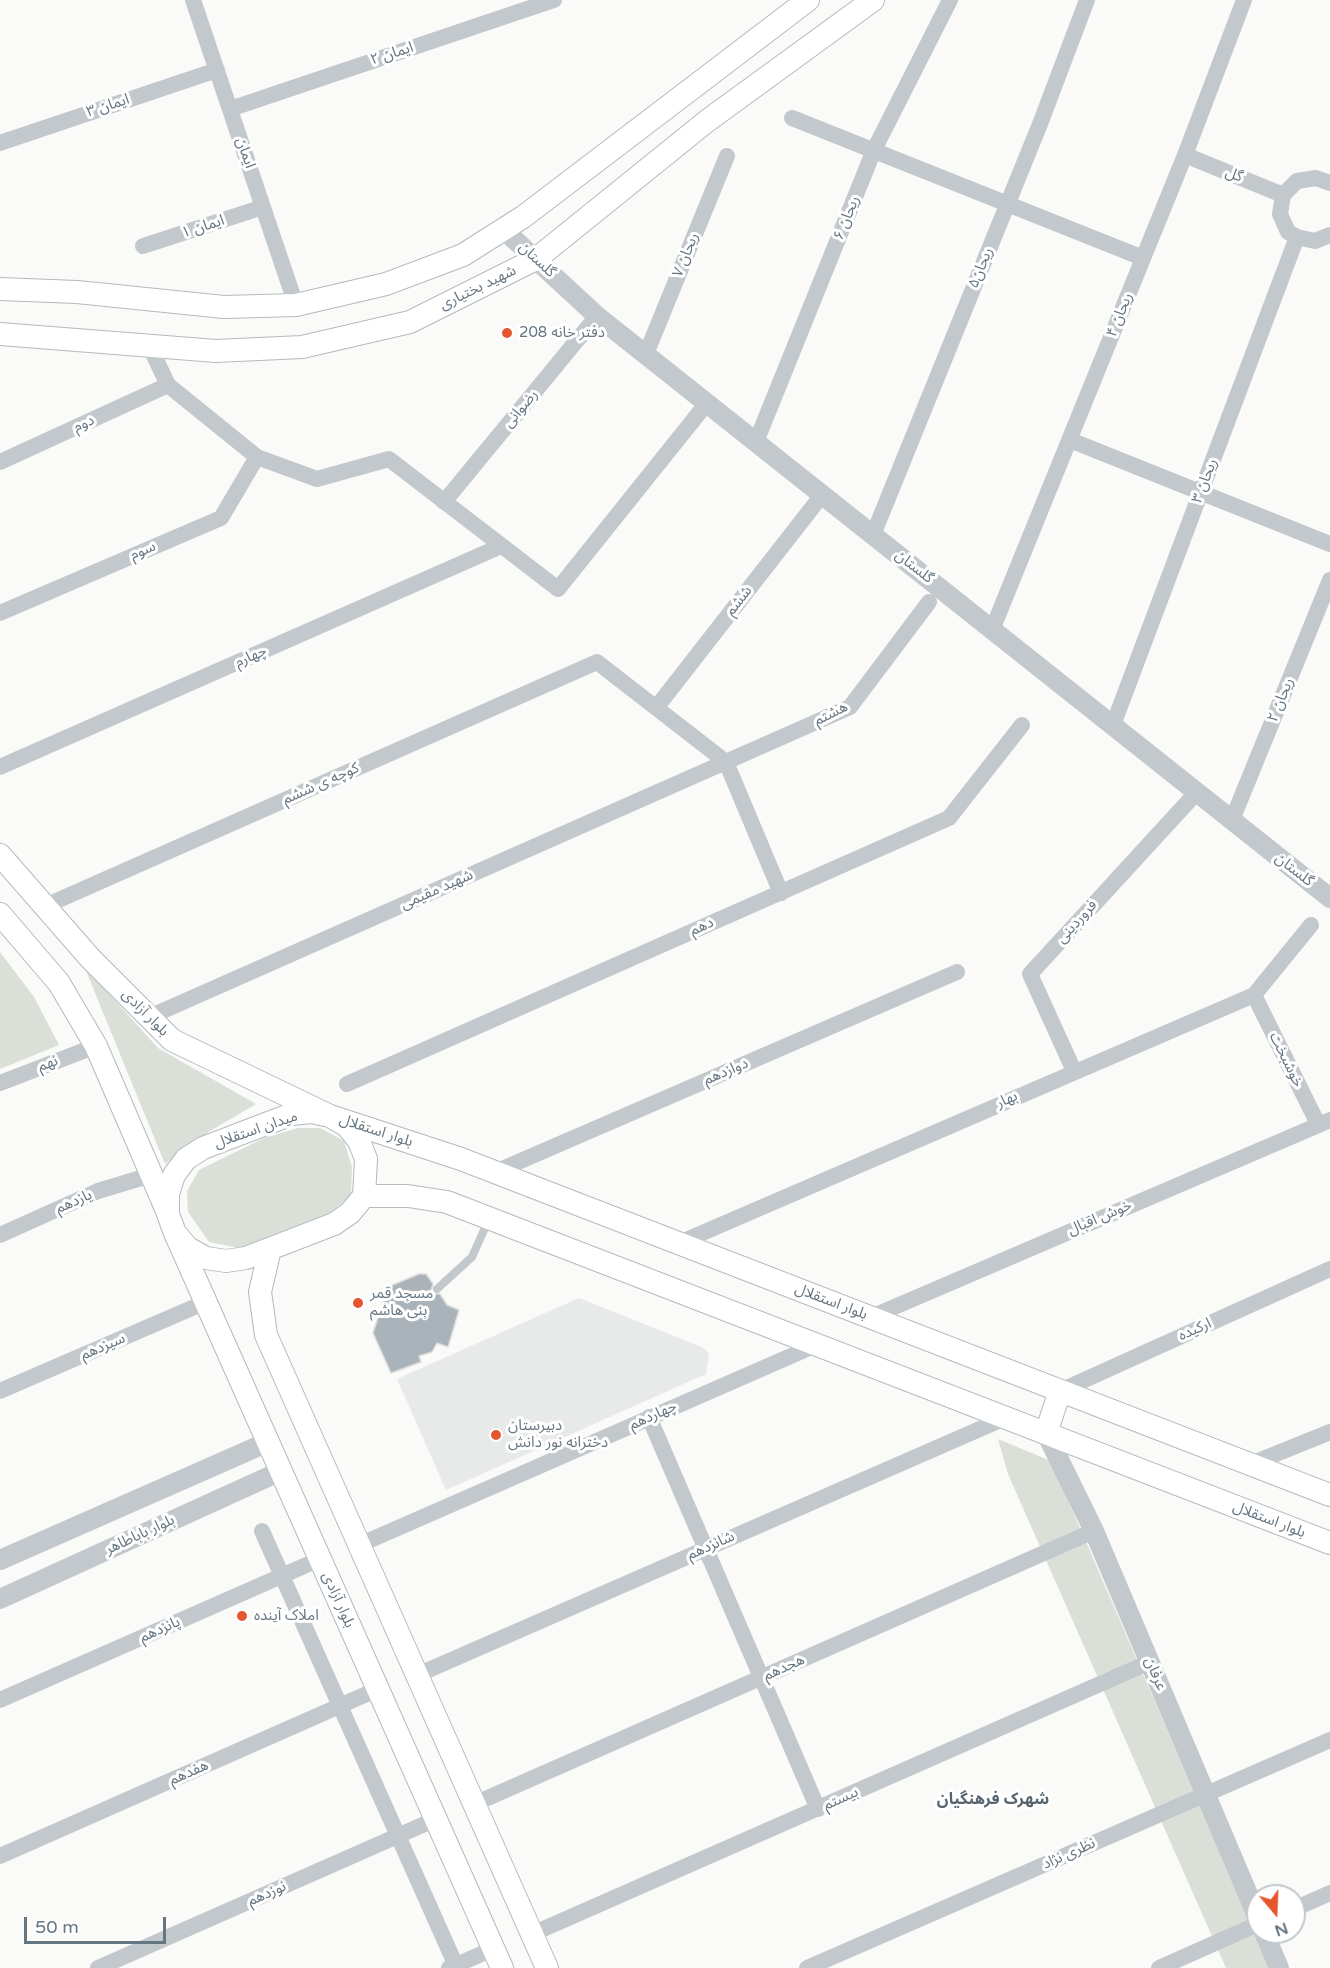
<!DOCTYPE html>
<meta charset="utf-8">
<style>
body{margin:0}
#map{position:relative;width:1330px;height:1968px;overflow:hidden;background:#fafaf8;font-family:"Varela Round",sans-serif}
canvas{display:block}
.north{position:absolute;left:1246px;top:1884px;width:60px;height:60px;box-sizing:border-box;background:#fff;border:2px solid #c1c8cd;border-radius:50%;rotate:161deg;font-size:16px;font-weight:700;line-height:24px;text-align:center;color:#657683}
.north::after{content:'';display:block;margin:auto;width:21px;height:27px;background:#e4572e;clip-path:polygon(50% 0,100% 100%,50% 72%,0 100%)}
.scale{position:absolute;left:24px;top:1917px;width:142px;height:27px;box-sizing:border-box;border:3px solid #657683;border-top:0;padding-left:8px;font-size:18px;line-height:21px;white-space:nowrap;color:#657683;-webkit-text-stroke:4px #fff;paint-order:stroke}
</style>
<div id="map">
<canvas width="1330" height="1968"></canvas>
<div class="north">N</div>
<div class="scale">50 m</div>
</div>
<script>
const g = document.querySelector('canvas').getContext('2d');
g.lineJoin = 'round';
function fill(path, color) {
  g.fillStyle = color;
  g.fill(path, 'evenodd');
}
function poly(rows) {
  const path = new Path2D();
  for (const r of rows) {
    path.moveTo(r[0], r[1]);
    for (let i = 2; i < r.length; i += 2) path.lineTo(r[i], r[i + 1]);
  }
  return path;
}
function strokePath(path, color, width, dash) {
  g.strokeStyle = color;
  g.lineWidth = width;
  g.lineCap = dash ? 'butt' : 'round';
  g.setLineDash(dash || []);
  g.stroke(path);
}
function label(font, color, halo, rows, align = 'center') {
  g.font = font + ' "Varela Round","Noto Sans Arabic",sans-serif';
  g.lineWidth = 6;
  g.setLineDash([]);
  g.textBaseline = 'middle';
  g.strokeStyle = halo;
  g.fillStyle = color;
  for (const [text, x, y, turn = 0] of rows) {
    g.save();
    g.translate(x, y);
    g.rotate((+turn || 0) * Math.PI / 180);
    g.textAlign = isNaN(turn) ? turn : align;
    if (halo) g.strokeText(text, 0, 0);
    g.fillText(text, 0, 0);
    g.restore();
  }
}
fill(poly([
 [579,1298,702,1347,709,1353,706,1374,446,1490,397,1379]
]), '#e8e9e9');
fill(poly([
 [0,952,34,997,59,1045,0,1069],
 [84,966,158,1048,256,1104,210,1131,165,1164],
 [298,1128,320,1128,344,1141,352,1167,351,1196,329,1213,239,1248,209,1242,188,1212,187,1191,199,1170,264,1138],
 [998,1439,1051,1461,1270,1968,1226,1968,1008,1474]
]), '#dadfd7');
const building = poly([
 [419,1274,426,1274,433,1284,431,1290,433,1294,440,1294,447,1305,459,1310,448,1347,437,1343,432,1352,419,1356,421,1362,391,1373,373,1333,388,1287,419,1274]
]);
fill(building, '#aab3b9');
strokePath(building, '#dcdcda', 1.5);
const secondary = poly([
 [0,289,77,292,224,307,296,305,386,284,463,255,523,217,808,0],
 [0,334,216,351,302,347,410,322,536,259,707,121,873,0],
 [0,855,90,958,172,1040,330,1116,461,1159,1330,1495],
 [0,914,59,983,96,1046,167,1211],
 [311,1112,330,1116,347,1126,359,1141,366,1159,364,1196,350,1213,334,1224,246,1258,226,1261,206,1258,188,1248,175,1233,168,1214,168,1194,174,1175,186,1159,203,1148,292,1114,311,1112],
 [364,1196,408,1196,447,1202,1330,1543],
 [175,1233,502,1968],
 [270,1249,260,1292,266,1335,547,1968],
 [1046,1433,1060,1391]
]);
strokePath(secondary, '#b3babf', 24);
strokePath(poly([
 [437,1289,472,1257,489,1219]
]), '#c3c8cc', 8);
strokePath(poly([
 [193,0,296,305],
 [230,109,554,0],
 [792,118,1143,258],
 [0,143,217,70],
 [1185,155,1283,195],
 [1330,183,1316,178,1297,181,1283,195,1280,214,1288,232,1297,237,1315,241,1330,235],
 [143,246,263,207],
 [149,345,168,385,257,457,317,479,389,459,558,589,707,403],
 [646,354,727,156],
 [1070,440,1330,544],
 [756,442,874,150,950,0],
 [0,462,168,385],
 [444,502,597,316],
 [873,535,1040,124,1087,0],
 [0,613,221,518,257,457],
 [992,630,1185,155,1244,0],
 [656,708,822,495],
 [1113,725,1297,237],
 [0,767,501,546],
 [1232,820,1330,580],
 [45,906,597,662,726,762,781,893],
 [1254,995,1318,1124],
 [149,1017,850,707,929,602],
 [1074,1071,1030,974,1197,792],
 [0,1083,96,1046],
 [347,1084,949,818,1022,725],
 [495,1172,957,972],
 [0,1235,98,1191,151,1175],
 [679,1243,1254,995,1311,925],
 [871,1317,1330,1120],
 [0,1391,206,1302],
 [1060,1391,1330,1269],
 [649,1417,818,1809],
 [1251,1464,1330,1432],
 [262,1531,457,1968],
 [359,1545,816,1345],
 [417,1675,1005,1418],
 [0,1700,320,1559],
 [474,1804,1094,1531],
 [0,1856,378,1689],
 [1294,1909,1330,1893],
 [532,1934,1150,1662],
 [98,1968,436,1819],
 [449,1968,493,1949],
 [807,1968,1330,1740],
 [1159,1968,1258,1924]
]), '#c3c8cc', 16);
strokePath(poly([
 [503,229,597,316,1330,898],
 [1046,1433,1094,1531,1258,1918],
 [0,1560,268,1442],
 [0,1599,281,1471],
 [1264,1932,1279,1968]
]), '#c3c8cc', 20);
strokePath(secondary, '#fff', 22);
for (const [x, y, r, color] of [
 [507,333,6,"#e4572e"],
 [358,1303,6,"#e4572e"],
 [496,1435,6,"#e4572e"],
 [242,1616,6,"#e4572e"]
]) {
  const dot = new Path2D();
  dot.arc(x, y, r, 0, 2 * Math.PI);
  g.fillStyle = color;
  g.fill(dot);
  strokePath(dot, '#fff', 2);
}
label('15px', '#657683', '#fff', [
 ["ایمان ۲",392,54,-18],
 ["ایمان ۳",108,106,-18],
 ["ایمان",245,153,71],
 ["گل",1234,175,22],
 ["ریحان ۶",847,218,-68],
 ["ایمان ۱",203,227,-18],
 ["ریحان ۷",686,255,-68],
 ["گلستان",537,260,43],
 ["ریحان۵",981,268,-68],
 ["شهید بختیاری",478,288,-26],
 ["ریحان ۴",1120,315,-68],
 ["رضوانی",521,409,-50],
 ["دوم",84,424,-25],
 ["ریحان ۳",1205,481,-69],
 ["سوم",143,551,-23],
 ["گلستان",914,567,38],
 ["ششم",739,601,-52],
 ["چهارم",251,657,-24],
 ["ریحان ۲",1281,700,-68],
 ["هشتم",831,714,-27],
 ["کوچه ی ششم",321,784,-24],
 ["گلستان",1294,870,38],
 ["شهید مقیمی",437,890,-24],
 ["فروردینی",1077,922,-48],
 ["دهم",702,927,-24],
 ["بلوار آزادی",145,1013,45],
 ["خوشبخت",1286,1060,64],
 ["نهم",48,1064,-21],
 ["دوازدهم",726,1072,-23],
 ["بهار",1007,1100,-24],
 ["میدان استقلال",256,1130,-19],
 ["بلوار استقلال",376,1131,18],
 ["یازدهم",74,1202,-24],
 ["خوش اقبال",1100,1218,-23],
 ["بلوار استقلال",831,1302,21],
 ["ارکیده",1195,1330,-24],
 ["سیزدهم",103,1347,-23],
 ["چهاردهم",653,1416,-24],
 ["بلوار استقلال",1269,1520,21],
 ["بلوار باباطاهر",140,1535,-25],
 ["شانزدهم",711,1546,-24],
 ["بلوار آزادی",338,1600,66],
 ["پانزدهم",160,1630,-24],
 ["هجدهم",784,1668,-24],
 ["عرفان",1155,1674,67],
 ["هفدهم",189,1773,-24],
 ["بیستم",841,1799,-24],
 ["نظری نژاد",1069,1854,-24],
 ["نوزدهم",267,1894,-24]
]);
label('15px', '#657683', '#fff', [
 ["دفتر خانه 208",519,333],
 ["مسجد قمر",370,1294],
 ["بنی هاشم",370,1311],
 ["دبیرستان",508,1426],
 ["دخترانه نور دانش",508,1443],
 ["املاک آینده",254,1616]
], 'left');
label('bold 16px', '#57646e', '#fff', [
 ["شهرک فرهنگیان",993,1800]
]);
</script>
